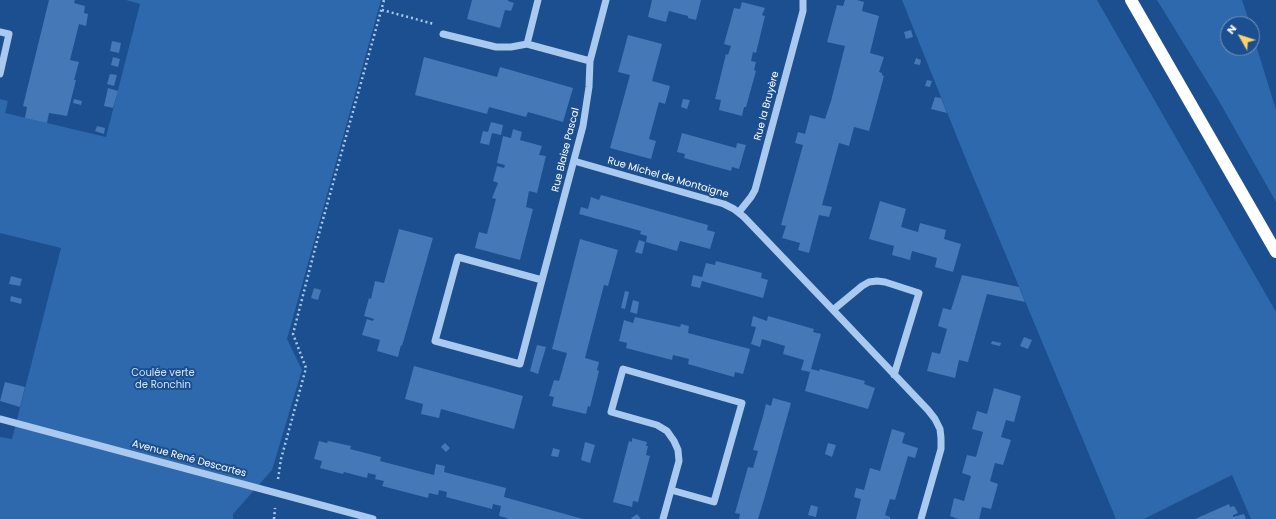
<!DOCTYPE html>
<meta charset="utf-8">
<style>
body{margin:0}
#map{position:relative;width:1276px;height:519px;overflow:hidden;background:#1b4f8f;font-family:Poppins,sans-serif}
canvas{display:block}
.north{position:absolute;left:1220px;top:16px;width:40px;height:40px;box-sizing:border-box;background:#1b4f8f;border:1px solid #7695bc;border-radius:50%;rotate:309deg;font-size:11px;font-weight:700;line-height:16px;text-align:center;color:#fff}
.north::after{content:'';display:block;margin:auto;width:14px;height:18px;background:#ffd166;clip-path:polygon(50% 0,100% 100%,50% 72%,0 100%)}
</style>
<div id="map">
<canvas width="1276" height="519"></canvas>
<div class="north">N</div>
</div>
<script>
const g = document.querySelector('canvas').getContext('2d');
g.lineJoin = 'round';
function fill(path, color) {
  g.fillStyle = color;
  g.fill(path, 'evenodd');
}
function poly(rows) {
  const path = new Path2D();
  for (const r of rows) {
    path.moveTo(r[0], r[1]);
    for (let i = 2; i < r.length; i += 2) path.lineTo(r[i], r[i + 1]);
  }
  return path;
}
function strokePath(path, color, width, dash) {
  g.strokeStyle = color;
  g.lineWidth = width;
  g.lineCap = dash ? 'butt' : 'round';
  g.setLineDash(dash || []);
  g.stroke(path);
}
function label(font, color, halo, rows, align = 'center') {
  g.font = font + ' Poppins,sans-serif';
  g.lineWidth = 4;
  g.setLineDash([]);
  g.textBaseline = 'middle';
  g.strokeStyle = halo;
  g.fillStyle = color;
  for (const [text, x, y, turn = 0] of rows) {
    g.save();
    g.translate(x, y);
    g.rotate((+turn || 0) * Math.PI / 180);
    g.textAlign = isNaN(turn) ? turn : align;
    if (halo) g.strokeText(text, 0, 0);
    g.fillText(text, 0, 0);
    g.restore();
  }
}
fill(poly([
 [126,0,381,0,287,339,302,370,272,470,233,514,233,519,0,519,0,437,12,439,61,248,0,233,0,99,8,101,5,113,106,137,140,4],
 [902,0,1097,0,1276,312,1276,519,1251,519,1232,475,1144,519,1116,519,967,162],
 [1157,0,1242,0,1250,24,1228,24,1228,48,1252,48,1252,32,1276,110,1276,202,1219,101]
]), '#2e69ad');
fill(poly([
 [49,0,75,0,74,3,85,6,84,13,88,14,86,26,79,24,70,60,79,62,74,80,76,80,67,116,49,113,47,123,25,118,27,107,23,106],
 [472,0,508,0,508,1,514,3,511,11,505,10,500,28,467,19],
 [652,0,701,0,696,20,688,18,688,16,669,11,666,22,648,17],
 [845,0,857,0,864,2,862,11,879,16,870,53,884,57,879,72,882,73,882,75,884,76,869,131,854,127,849,146,839,143,822,205,832,207,829,217,819,215,809,253,798,250,800,243,782,238,786,226,781,225,803,145,795,143,798,132,805,134,810,115,825,119,831,101,845,46,827,42,837,5,843,6],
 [742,2,765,8,762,15,765,16,756,53,753,52,751,61,756,62,754,70,756,71,746,107,744,107,742,116,719,110,721,100,715,99,726,54,728,55,731,46,724,44,734,8,740,9],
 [911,30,913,37,906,39,904,32],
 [628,35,662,44,652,81,670,86,665,104,659,102,649,139,656,141,651,159,610,148,630,75,618,72],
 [112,41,121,43,119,53,110,51],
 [113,57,120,59,118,67,111,65],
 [424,57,497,77,500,67,573,88,563,122,528,112,526,117,489,107,487,114,415,95],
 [916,58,921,60,920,65,914,64],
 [110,74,117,75,114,86,107,84],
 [927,80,932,81,930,87,925,86],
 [108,88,118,91,113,108,104,106],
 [935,97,941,98,947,113,931,109],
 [74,99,82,101,81,105,73,103],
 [683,99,690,100,687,109,681,107],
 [491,122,503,125,501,135,492,133,489,145,480,143,483,131,488,132],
 [97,126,105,128,104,134,95,131],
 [513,129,522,132,520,140,542,146,539,155,546,156,537,193,529,191,526,207,533,209,520,260,475,248,479,232,487,234,496,199,492,198,498,183,493,181,497,166,504,168,505,165,497,163,503,136,511,138],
 [682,133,736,148,737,143,746,145,739,169,732,167,731,171,684,158,685,154,677,152],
 [601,195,708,225,707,230,715,232,710,249,680,241,677,251,646,242,647,236,640,234,641,231,579,214,581,207,588,209,591,197,599,200],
 [880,201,906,209,901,227,918,232,920,223,946,230,944,239,961,244,953,272,935,267,937,258,912,251,910,260,892,255,894,246,869,239],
 [399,229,433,238,402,346,401,345,398,357,377,351,380,340,362,335,367,319,373,321,374,319,364,316,369,298,371,299,375,281,384,283],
 [580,239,618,250,608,286,604,285,585,358,599,362,597,370,599,371,590,407,588,406,586,414,552,406,554,397,549,396,554,380,559,381,567,353,552,349],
 [639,240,645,242,642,254,635,252],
 [716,261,762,273,761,278,768,280,763,298,702,281,700,288,691,286,693,275,702,277,706,263,715,265],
 [962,275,1019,287,1025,302,987,294,968,362,959,360,955,378,927,371,932,352,940,354,947,329,938,326,943,308,951,310],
 [11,276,22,279,20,286,9,284],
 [314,288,321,290,318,300,311,298],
 [625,291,629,292,625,309,621,308],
 [11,296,22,299,21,304,10,301],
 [633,300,639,302,637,314,630,312],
 [753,316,767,321,768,316,814,329,813,332,821,334,811,369,819,371,820,369,865,381,864,384,875,388,868,409,805,391,810,372,801,370,804,360,783,354,785,346,762,339,760,347,751,344,756,327,751,326],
 [635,317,680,327,681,324,689,326,688,333,750,349,743,374,735,372,734,377,688,364,689,359,673,355,672,360,626,348,627,343,619,341,624,320,633,323],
 [1024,337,1032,340,1028,349,1020,346],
 [992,341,1001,343,1000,346,991,344],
 [537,345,546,347,538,374,530,371],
 [414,366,523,396,514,429,441,409,439,418,421,414,423,404,405,399],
 [5,382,25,387,20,407,0,401],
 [994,388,1021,396,1014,422,1006,420,1001,437,1011,440,1003,465,995,463,990,481,998,484,991,509,982,507,979,519,958,519,950,516,954,498,964,501,971,476,962,473,967,455,976,457,983,432,972,429,977,411,987,414],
 [773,398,791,403,765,496,758,519,739,519,740,514,735,513,748,467,753,468,758,451,753,450,763,416,766,404,771,406],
 [892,429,905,433,902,443,918,448,915,458,908,456,895,500,890,499,885,515,890,517,890,519,856,519,861,499,854,497,856,488,864,490,870,468,880,471],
 [632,438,647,442,646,446,648,446,646,455,650,456,638,502,633,501,632,507,613,502,629,441,632,442],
 [319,441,327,443,328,441,351,446,350,449,381,457,380,461,434,475,436,464,445,466,444,472,506,488,504,497,583,519,507,519,507,518,499,516,501,506,493,504,492,509,446,497,447,492,439,490,438,495,429,493,428,498,382,486,384,481,375,479,376,475,368,473,367,478,344,472,343,474,320,468,322,461,314,459],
 [585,442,595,445,590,463,581,460],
 [445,443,450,448,446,452,441,447],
 [828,443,836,445,832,457,825,454],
 [553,448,560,450,558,457,551,456],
 [1229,504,1230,507,1234,506,1238,513,1233,515,1233,517,1244,514,1246,519,1195,519],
 [811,505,818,507,816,517,808,515],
 [637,514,641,519,630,519]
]), '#4478b7');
strokePath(poly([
 [382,10,434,24],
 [278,479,281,459,306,368,293,334,317,241,384,0],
 [274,519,275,508]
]), '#a9c9ee', 2.5, [2, 3]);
strokePath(poly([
 [0,32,9,34,0,74],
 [443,34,496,47,511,47,527,44,538,0],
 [527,44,590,61],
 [574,161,724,204,734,209,744,217,833,310,928,410,935,419,940,429,941,438,941,449,921,519],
 [739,212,751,197,755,190,803,11,803,0],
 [542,280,458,257,435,341,520,364,542,280,583,126,589,87,590,61,606,0],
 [833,310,862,286,869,282,877,281,885,282,919,293,894,375],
 [0,419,373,519],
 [663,519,679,461,678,450,674,441,667,431,657,425,611,412,623,369,742,403,714,502,671,490]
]), '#a9c9ee', 7);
strokePath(poly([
 [1131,0,1276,252]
]), '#fff', 12);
label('10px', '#fff', '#1b4f8f', [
 ["Rue la Bruyère",767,106,-75],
 ["Rue Blaise Pascal",566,150,-76],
 ["Rue Michel de Montaigne",668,178,16],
 ["Avenue René Descartes",189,459,15]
]);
label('10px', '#cfe3fa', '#1b4f8f', [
 ["Coulée verte",163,373],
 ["de Ronchin",163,385]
]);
</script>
